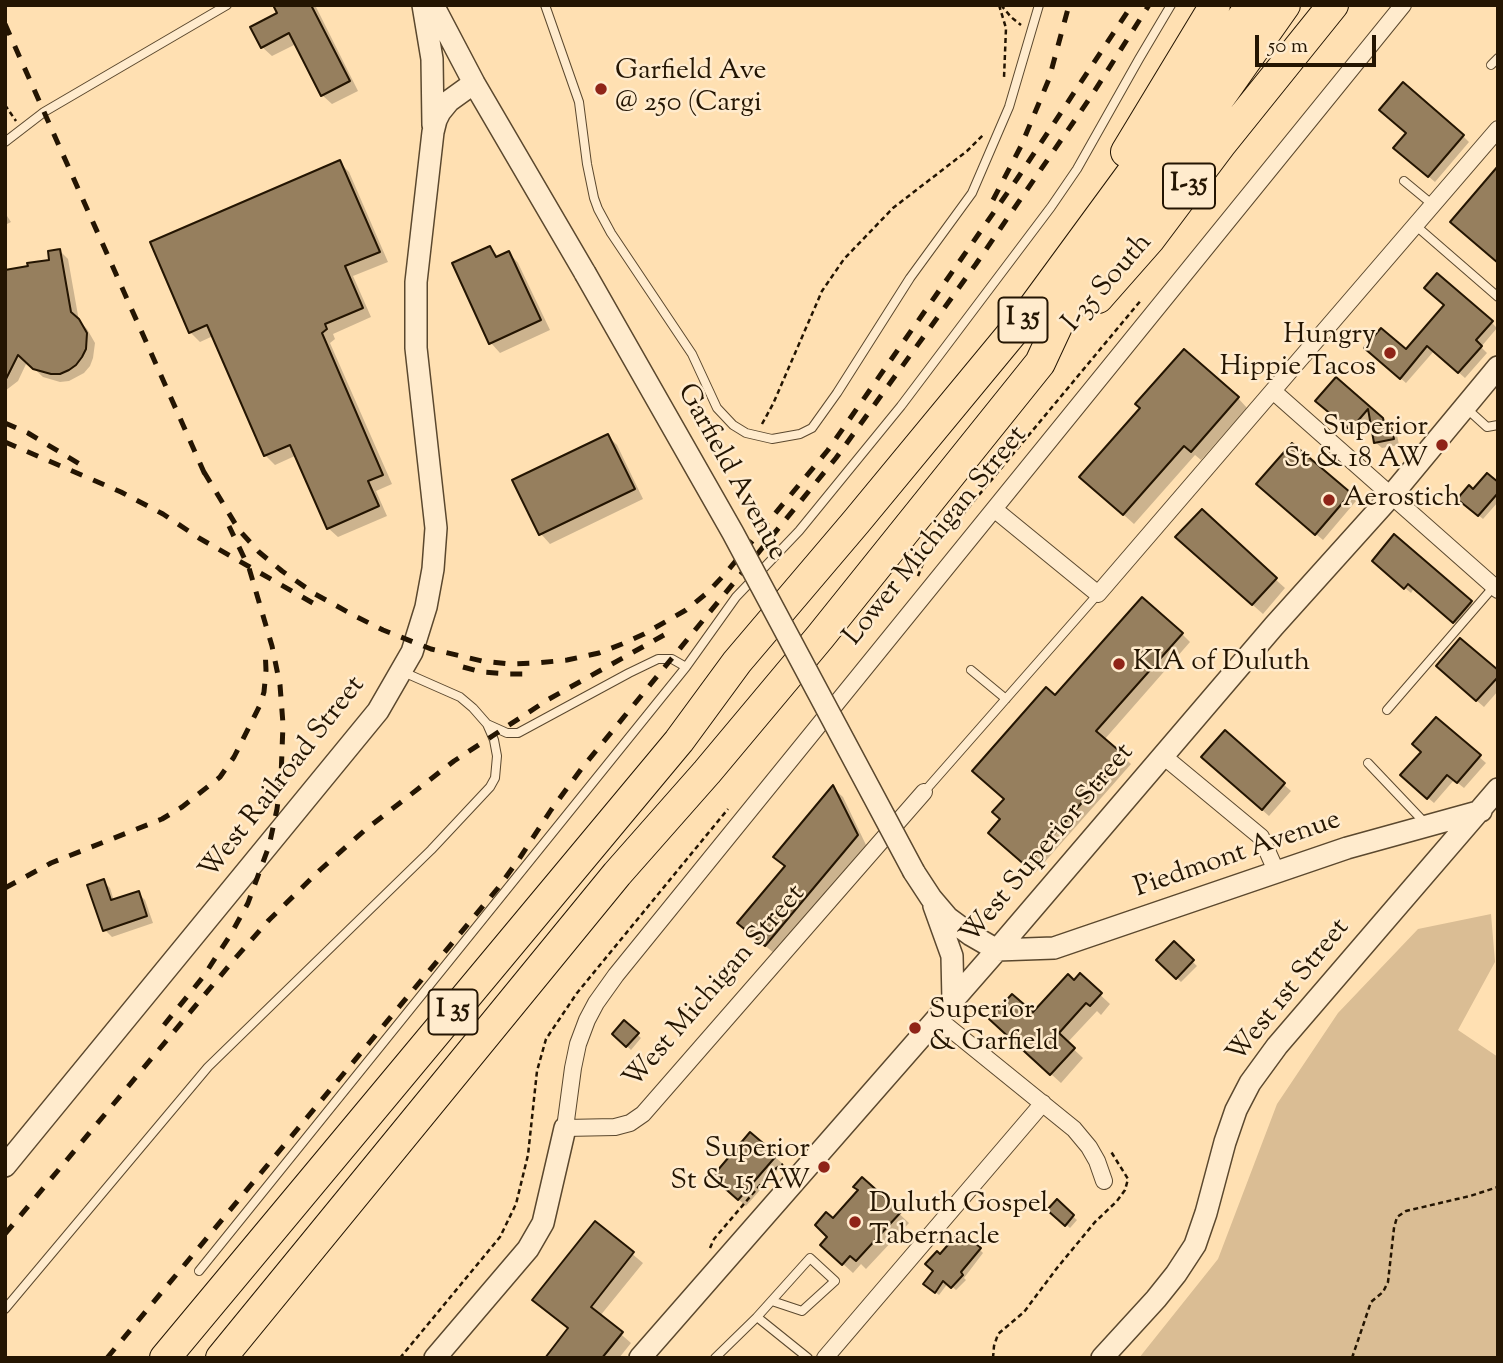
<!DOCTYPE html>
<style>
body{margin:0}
#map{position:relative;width:1503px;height:1363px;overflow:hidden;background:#ffe0b2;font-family:"Sorts Mill Goudy",serif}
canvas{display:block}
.frame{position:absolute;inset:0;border:7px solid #241502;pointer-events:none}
.scale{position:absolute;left:1255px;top:35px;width:121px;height:32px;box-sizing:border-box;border:4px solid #241502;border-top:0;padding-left:9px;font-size:21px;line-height:24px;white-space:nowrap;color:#241502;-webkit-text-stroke:5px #ffebcd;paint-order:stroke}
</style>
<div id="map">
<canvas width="1503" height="1363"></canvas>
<div class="frame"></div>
<div class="scale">50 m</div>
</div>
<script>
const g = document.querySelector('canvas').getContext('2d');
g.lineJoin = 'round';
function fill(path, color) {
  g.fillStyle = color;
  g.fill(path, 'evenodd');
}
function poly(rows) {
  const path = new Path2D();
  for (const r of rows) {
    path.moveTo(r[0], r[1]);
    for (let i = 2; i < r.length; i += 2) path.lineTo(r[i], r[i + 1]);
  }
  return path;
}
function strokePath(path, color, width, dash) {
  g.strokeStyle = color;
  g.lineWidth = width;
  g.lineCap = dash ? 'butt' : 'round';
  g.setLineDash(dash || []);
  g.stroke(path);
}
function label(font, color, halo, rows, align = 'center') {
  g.font = font + ' "Sorts Mill Goudy",serif';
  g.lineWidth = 5;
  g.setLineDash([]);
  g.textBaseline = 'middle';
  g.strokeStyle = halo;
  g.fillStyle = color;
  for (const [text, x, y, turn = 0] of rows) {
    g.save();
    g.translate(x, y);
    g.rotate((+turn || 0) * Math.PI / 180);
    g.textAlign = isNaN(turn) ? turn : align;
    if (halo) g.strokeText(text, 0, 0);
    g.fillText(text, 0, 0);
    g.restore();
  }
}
fill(poly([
 [1491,914,1495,962,1458,1030,1498,1057,1498,1358,1139,1358,1218,1259,1277,1104,1338,1013,1418,929]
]), '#dabd94');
fill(poly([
 [275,5,315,5,358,91,332,104,322,95,296,44,272,56,262,47,279,14],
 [1408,134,1463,136,1469,142,1435,182,1402,154],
 [339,162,349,172,388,262,353,276,371,317,333,334,335,339,330,343,392,484,376,491,387,516,338,537,328,528,297,455,275,465,265,455,213,336,200,342,190,332],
 [5,213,11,222,5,225],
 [490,248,499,257,509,253,518,263,550,330,500,353,491,343,454,264],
 [60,251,68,259,79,321,87,329,95,343,93,358,90,366,84,373,69,381,60,382,43,377,27,362,18,381,5,391,5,271,51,261],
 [1491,322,1497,328,1481,347,1487,353,1465,378,1434,351,1406,383,1372,353,1406,352],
 [1336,379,1389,426,1390,428,1397,435,1399,445,1382,448,1375,442,1371,419,1357,435,1324,407],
 [1238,398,1247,408,1201,460,1195,455,1134,524,1091,486],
 [608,436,617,445,643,499,550,544,541,534,515,481],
 [1498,484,1498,502,1483,519,1464,503,1473,491],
 [1265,491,1349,494,1356,501,1323,540],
 [1395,536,1477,608,1460,627,1414,588,1411,593,1379,566],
 [1187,547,1275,579,1285,588,1263,614],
 [1182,634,1190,642,1104,740,1131,764,1035,873,999,841,1006,800,1056,697],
 [1445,673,1498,673,1498,691,1484,707],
 [1436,719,1486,763,1464,788,1454,780,1434,803,1408,781],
 [1225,732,1291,791,1269,816,1210,764],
 [833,788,843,797,866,845,775,954,749,932],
 [103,881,110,888,114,901,138,893,145,900,153,923,112,937,105,930],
 [1174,944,1197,966,1181,982,1158,960],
 [1080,976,1110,1004,1101,1015,1097,1011,1067,1043,1083,1058,1061,1083,1001,1029,1033,1015],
 [625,1023,641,1038,631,1050,614,1034],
 [750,1135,783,1164,746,1206,721,1184],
 [862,1179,909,1223,866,1269,861,1264,853,1273,832,1254,829,1237,859,1191,855,1187],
 [1057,1202,1077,1220,1070,1228,1049,1210],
 [595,1223,643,1263,600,1316,631,1343,619,1358,547,1358,569,1329,534,1300],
 [979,1249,983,1253,964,1278,966,1280,956,1290,948,1283,939,1295,929,1288,940,1256]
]), '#0003');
const building = poly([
 [273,5,311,5,350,81,321,96,289,33,261,48,250,27,277,13,273,5],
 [1403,82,1464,135,1428,177,1393,148,1406,133,1379,110,1403,82],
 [340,160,380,252,345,266,363,308,325,324,327,329,322,333,383,475,368,481,379,506,327,529,290,445,264,456,207,325,189,333,150,242,340,160],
 [1498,166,1498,263,1450,222,1498,166],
 [490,246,496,257,509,251,541,320,489,344,452,263,490,246],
 [60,249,71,312,79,319,87,333,86,349,82,357,76,365,69,370,60,374,51,374,33,369,18,355,5,381,5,270,28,266,27,263,49,260,48,251,60,249],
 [1437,273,1493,321,1476,340,1482,346,1458,373,1427,346,1400,379,1364,348,1381,328,1406,349,1444,305,1424,288,1437,273],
 [1184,349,1239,397,1191,452,1184,446,1123,515,1079,477,1140,408,1135,404,1184,349],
 [1336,377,1383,418,1385,427,1391,426,1394,439,1374,443,1368,409,1350,430,1315,401,1336,377],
 [608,434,635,489,539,535,512,480,608,434],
 [1292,443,1351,493,1315,535,1256,484,1292,443],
 [1487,473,1498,482,1498,493,1478,516,1457,499,1469,485,1473,489,1487,473],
 [1202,509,1277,578,1252,605,1175,537,1202,509],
 [1394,534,1472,601,1453,623,1408,584,1404,589,1372,561,1394,534],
 [1142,597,1183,633,1096,731,1124,755,1026,866,988,833,1000,819,992,812,1004,799,972,771,1046,687,1055,695,1142,597],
 [1460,638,1498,670,1498,677,1476,701,1436,666,1460,638],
 [1436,717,1481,755,1457,783,1447,775,1427,799,1400,775,1421,752,1412,744,1436,717],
 [1225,730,1285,783,1262,810,1201,757,1225,730],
 [833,785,858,835,765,946,737,923,785,866,773,857,833,785],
 [104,879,111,900,139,891,147,916,103,931,87,885,104,879],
 [1174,941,1194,960,1176,979,1156,960,1174,941],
 [1080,973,1102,993,1090,1006,1086,1003,1059,1033,1075,1048,1050,1075,989,1019,1012,994,1033,1012,1068,974,1074,980,1080,973],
 [624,1020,639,1033,626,1047,612,1034,624,1020],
 [750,1132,777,1155,738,1200,712,1177,750,1132],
 [862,1177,901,1212,856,1261,850,1256,842,1265,820,1245,827,1237,815,1225,826,1212,833,1218,858,1190,853,1187,862,1177],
 [1057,1199,1074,1215,1065,1226,1047,1210,1057,1199],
 [595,1221,634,1252,591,1307,623,1332,602,1358,545,1358,568,1328,532,1300,595,1221],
 [960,1231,981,1248,961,1272,963,1275,951,1288,943,1281,935,1293,923,1284,933,1271,925,1264,937,1251,940,1254,960,1231]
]);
fill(building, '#967f5e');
strokePath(building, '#241502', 2);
const service = poly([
 [545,5,579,102,587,164,594,198,598,209,611,233,692,354,717,408,733,425,746,433,772,439,800,434,812,428,837,393,910,278,972,193,1009,107,1039,5],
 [1491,65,1498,58],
 [5,142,44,112,227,5],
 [1404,181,1433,205],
 [1415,225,1498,297],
 [1466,408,1487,427,1498,425],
 [971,670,1006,699],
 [1387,710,1496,584],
 [487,724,507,733,518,733,629,673,658,659,672,659,686,667],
 [1368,763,1425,823],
 [924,792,1098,594],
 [199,1271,686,667,736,597,799,531,901,406,1051,207,1077,169,1139,59,1171,5],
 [5,1309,208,1067,431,850,490,787,495,778,497,756,494,740,487,724,473,708,460,697,401,671],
 [757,1317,810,1258,835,1281,802,1311,772,1301],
 [715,1358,757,1317,808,1358]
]);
const minor = poly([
 [1273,391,1498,590],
 [994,509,1098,594,1498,129],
 [1162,755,1261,837,1277,873],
 [924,792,643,1114,630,1123,615,1127,565,1128,573,1068,578,1044,587,1020,596,1003,616,975,1403,5],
 [937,1018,1074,1129,1089,1147,1097,1161,1104,1181],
 [825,1358,1043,1103]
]);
const tertiary = poly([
 [423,5,432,59,433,125],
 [433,5,474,83,585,273],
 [914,872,931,898,948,918,971,935,997,950],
 [934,906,952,956,953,1001],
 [997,950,1054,948,1347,848,1481,811],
 [5,1166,378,711,412,652,426,607,433,569,436,528,416,348,416,282,433,132,436,120,440,112,449,101,474,83],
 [435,1358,528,1249,543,1223,565,1128],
 [640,1358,997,950,1274,626,1391,496,1498,367],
 [1102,1358,1156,1299,1176,1274,1195,1245,1206,1213,1225,1142,1236,1110,1250,1083,1277,1046,1498,789]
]);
const motorway = poly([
 [1126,152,1215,5],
 [1098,298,1150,239,1222,143,1333,5],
 [165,1358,679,741,737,662,856,522,1032,309,1183,103,1251,5],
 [221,1358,617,874,707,772,820,637,1040,363,1060,320,1135,218,1285,5]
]);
strokePath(service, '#5b482e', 10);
strokePath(minor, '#5b482e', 18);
strokePath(tertiary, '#5b482e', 24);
strokePath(motorway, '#241502', 32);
strokePath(poly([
 [999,5,1006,28,1004,78],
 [1001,5,1011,17,1021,25],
 [5,105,16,121],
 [762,424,773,404,822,291,844,259,893,208,967,151,983,135],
 [918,576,924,561,1142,299],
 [710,1248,714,1239,772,1171,783,1164],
 [400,1358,500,1237,516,1204,528,1155,537,1071,546,1039,577,993,728,809],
 [993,1358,994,1346,998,1334,1024,1312,1057,1268,1095,1222,1117,1201,1125,1190,1128,1179,1110,1150],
 [1352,1358,1371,1302,1383,1292,1388,1282,1394,1228,1397,1217,1406,1211,1470,1196,1498,1187]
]), '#241502', 2.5, [5, 3.5]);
strokePath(service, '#ffebcd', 8);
strokePath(minor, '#ffebcd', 16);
strokePath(tertiary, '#ffebcd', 21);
strokePath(motorway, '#ffe0b2', 30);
strokePath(poly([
 [5,24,207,479],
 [993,200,1021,146,1049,79,1069,5],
 [5,423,28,433,88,469],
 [5,442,121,492,163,514,199,538,318,606],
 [204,472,239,530,259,552,282,571,315,594,355,616,383,630,431,649,482,661,510,664,537,663,567,660,599,653,622,644,644,634,686,610,707,593,724,575,828,450,1017,179,1132,5],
 [463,667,481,672,510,674,532,674],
 [5,888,51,863,162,819,182,807,220,777,234,757,260,705,264,692,266,670,265,648],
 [164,1025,203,977,231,934,248,903,269,846,277,809,281,778,283,724,280,685,272,646,249,568,229,526],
 [5,1234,232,962,269,920,320,870,365,830,454,761,549,699,664,635],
 [107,1358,498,888,519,859,551,810,582,768,836,458,976,264,1092,95,1149,5]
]), '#241502', 5, [12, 12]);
const tertiaryBridge = poly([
 [585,273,733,533,914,872]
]);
strokePath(tertiaryBridge, '#5b482e', 24, []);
strokePath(tertiaryBridge, '#ffebcd', 21);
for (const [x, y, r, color] of [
 [601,89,7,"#8f2418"],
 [1390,353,7,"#8f2418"],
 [1442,445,7,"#8f2418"],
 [1329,500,7,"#8f2418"],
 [1119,664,7,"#8f2418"],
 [915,1028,7,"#8f2418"],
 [824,1167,7,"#8f2418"],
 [855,1222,7,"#8f2418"]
]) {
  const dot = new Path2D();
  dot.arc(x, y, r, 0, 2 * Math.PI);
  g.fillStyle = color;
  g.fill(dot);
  strokePath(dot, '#ffebcd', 2.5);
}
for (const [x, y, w] of [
 [1189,186,52],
 [1023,320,49],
 [453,1012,49]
]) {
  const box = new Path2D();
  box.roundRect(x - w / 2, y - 22.5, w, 45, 5);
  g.fillStyle = '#ffebcd';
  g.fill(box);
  strokePath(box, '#241502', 2);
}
label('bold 26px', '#241502', null, [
 ["I-35",1189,186],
 ["I 35",1023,320],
 ["I 35",453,1012]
]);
label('28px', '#241502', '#ffebcd', [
 ["Garfield Ave",615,73],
 ["@ 250 (Cargi",615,105],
 ["Hungry",1376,337,"right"],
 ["Hippie Tacos",1376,369,"right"],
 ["Superior",1428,429,"right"],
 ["St & 18 AW",1428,461,"right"],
 ["Aerostich",1343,500],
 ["KIA of Duluth",1133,664],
 ["Superior",929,1012],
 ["& Garfield",929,1044],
 ["Superior",810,1151,"right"],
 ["St & 15 AW",810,1183,"right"],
 ["Duluth Gospel",869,1206],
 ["Tabernacle",869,1238]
], 'left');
label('28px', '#241502', '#ffebcd', [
 ["I-35 South",1109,284,-49],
 ["Garfield Avenue",730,473,61],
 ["Lower Michigan Street",937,537,-51],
 ["West Railroad Street",284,779,-52],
 ["West Superior Street",1049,845,-50],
 ["Piedmont Avenue",1238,856,-19],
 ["West Michigan Street",716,988,-49],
 ["West 1st Street",1290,992,-51]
]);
</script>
